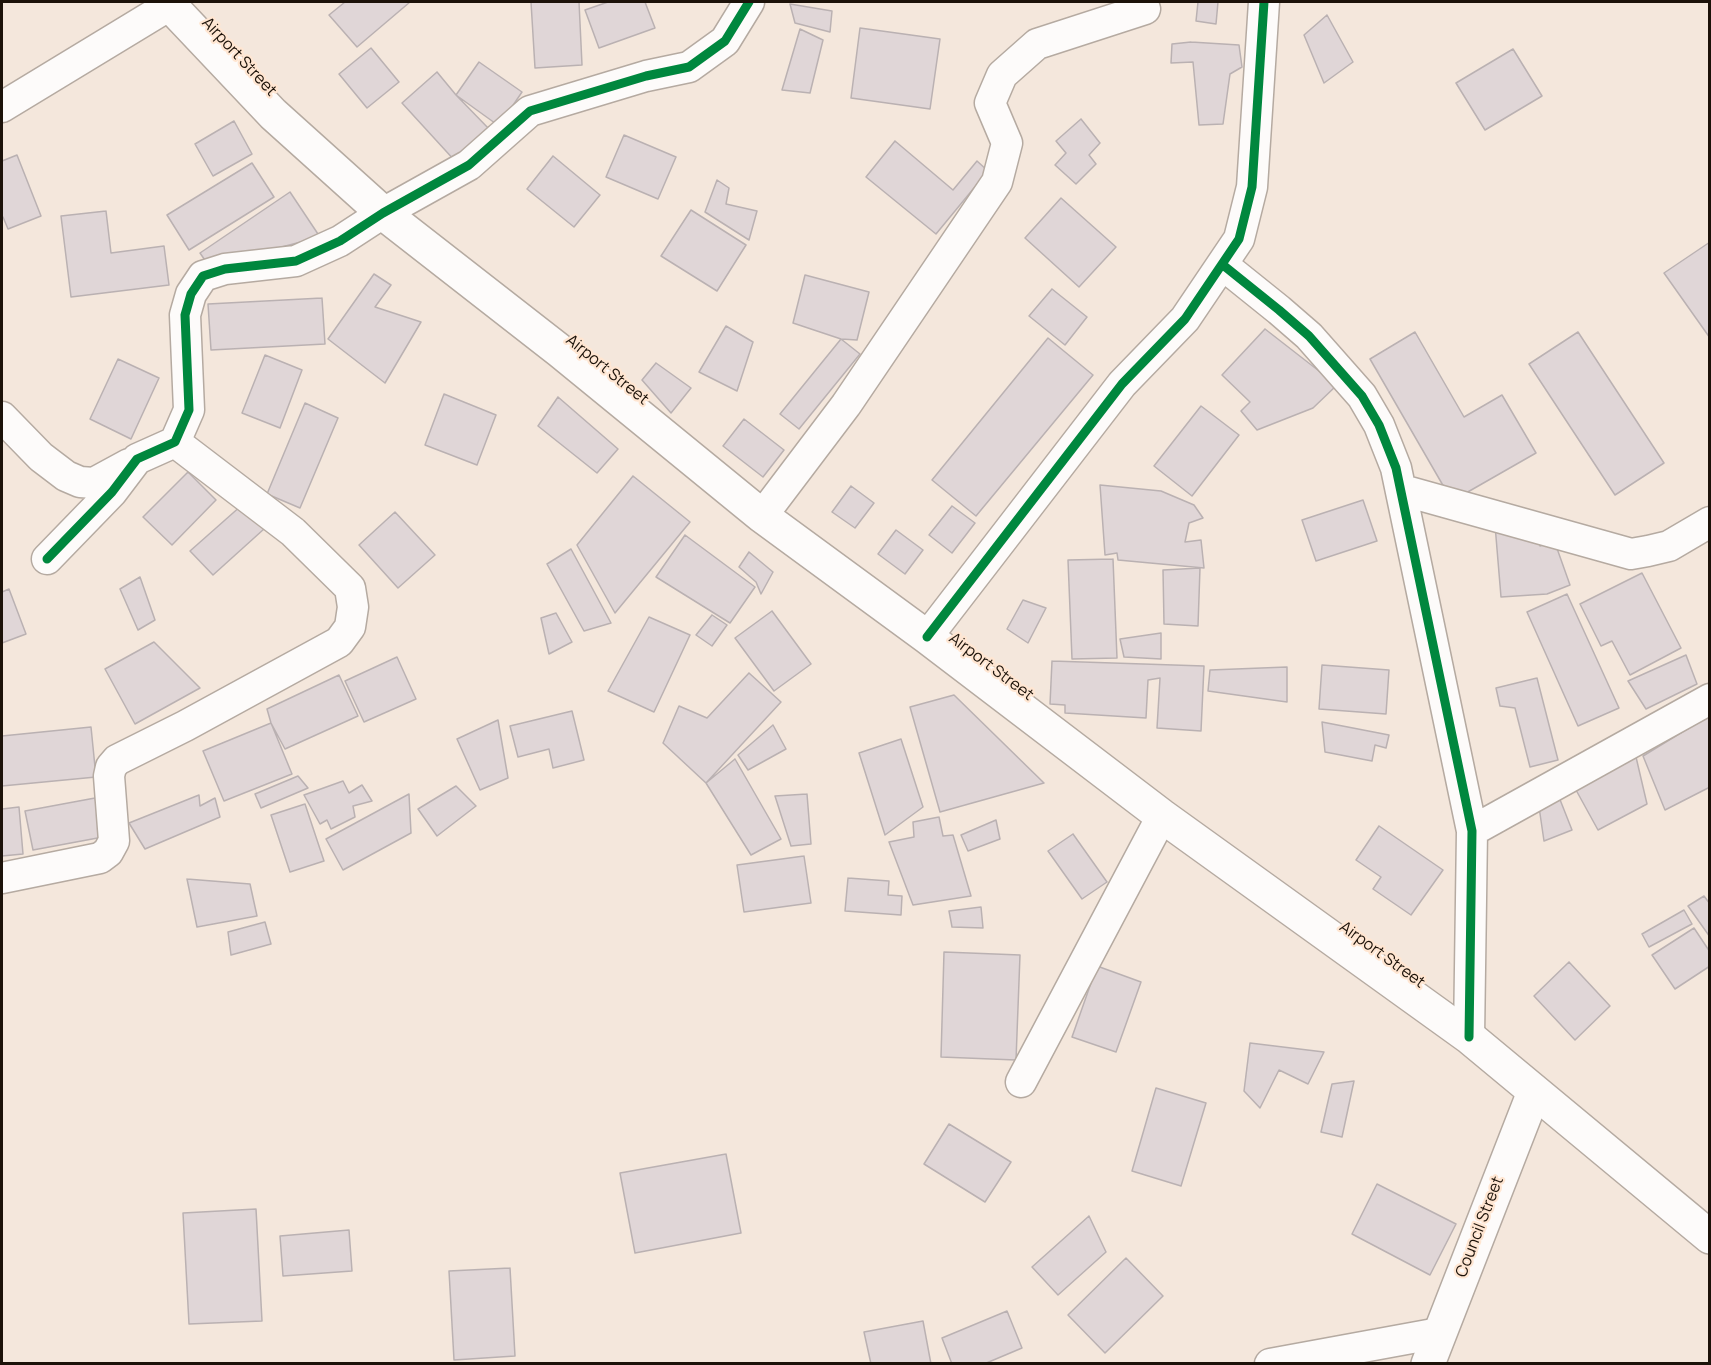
<!DOCTYPE html>
<style>
body{margin:0}
#map{position:relative;width:1711px;height:1365px;overflow:hidden;background:#f4e7dc;font-family:Manrope,sans-serif}
canvas{display:block}
.frame{position:absolute;inset:0;border:3px solid #1c1209;pointer-events:none}
</style>
<div id="map">
<canvas width="1711" height="1365"></canvas>
<div class="frame"></div>
</div>
<script>
const g = document.querySelector('canvas').getContext('2d');
g.lineJoin = 'round';
function fill(path, color) {
  g.fillStyle = color;
  g.fill(path, 'evenodd');
}
function poly(rows) {
  const path = new Path2D();
  for (const r of rows) {
    path.moveTo(r[0], r[1]);
    for (let i = 2; i < r.length; i += 2) path.lineTo(r[i], r[i + 1]);
  }
  return path;
}
function strokePath(path, color, width, dash) {
  g.strokeStyle = color;
  g.lineWidth = width;
  g.lineCap = dash ? 'butt' : 'round';
  g.setLineDash(dash || []);
  g.stroke(path);
}
function label(font, color, halo, rows, align = 'center') {
  g.font = font + ' Manrope,sans-serif';
  g.lineWidth = 4.5;
  g.setLineDash([]);
  g.textBaseline = 'middle';
  g.strokeStyle = halo;
  g.fillStyle = color;
  for (const [text, x, y, turn = 0] of rows) {
    g.save();
    g.translate(x, y);
    g.rotate((+turn || 0) * Math.PI / 180);
    g.textAlign = isNaN(turn) ? turn : align;
    if (halo) g.strokeText(text, 0, 0);
    g.fillText(text, 0, 0);
    g.restore();
  }
}
const building = poly([
 [345,2,410,2,357,47,329,15,345,2],
 [531,2,579,2,582,65,535,68,531,2],
 [608,2,645,2,655,28,599,48,585,10,608,2],
 [1198,2,1218,2,1216,24,1196,21,1198,2],
 [790,4,832,11,830,32,795,23,790,4],
 [1327,15,1353,62,1324,83,1304,35,1327,15],
 [860,28,940,39,930,109,851,98,860,28],
 [800,29,823,40,810,93,782,90,800,29],
 [1191,42,1239,45,1242,67,1230,74,1223,124,1199,125,1193,62,1171,63,1172,44,1191,42],
 [371,48,399,82,367,108,339,74,371,48],
 [1513,49,1542,96,1485,130,1456,83,1513,49],
 [479,62,522,92,499,126,456,95,479,62],
 [437,72,456,95,491,131,456,162,402,103,437,72],
 [1081,119,1100,143,1089,155,1096,164,1076,184,1055,165,1066,153,1056,141,1081,119],
 [234,121,252,154,213,176,195,144,234,121],
 [624,135,676,157,658,199,606,177,624,135],
 [895,141,953,190,977,161,988,171,936,234,866,177,895,141],
 [17,155,41,216,8,229,3,217,2,218,2,161,17,155],
 [553,156,600,195,574,227,527,189,553,156],
 [252,163,274,197,189,250,167,215,252,163],
 [717,180,729,188,726,204,757,211,749,240,705,212,717,180],
 [290,192,320,237,209,266,200,253,290,192],
 [1061,198,1116,247,1079,287,1025,238,1061,198],
 [691,210,746,245,717,291,661,256,691,210],
 [106,211,111,253,164,246,169,285,71,297,61,216,106,211],
 [1710,242,1710,338,1664,273,1710,242],
 [374,274,391,285,375,307,421,322,385,383,328,339,374,274],
 [805,275,869,292,857,340,841,339,793,323,805,275],
 [1052,289,1087,317,1065,345,1029,316,1052,289],
 [322,298,325,344,211,350,208,304,322,298],
 [726,326,753,342,737,391,699,372,726,326],
 [1265,329,1337,385,1313,408,1257,430,1241,411,1250,402,1222,375,1265,329],
 [1415,332,1464,417,1502,395,1536,453,1452,501,1370,359,1415,332],
 [1578,332,1664,463,1615,495,1529,364,1578,332],
 [1048,338,1093,375,976,516,932,480,1048,338],
 [841,339,860,354,799,429,780,414,841,339],
 [265,355,302,370,280,428,242,413,265,355],
 [118,359,159,378,131,439,90,419,118,359],
 [656,363,691,388,671,413,642,380,656,363],
 [444,394,496,415,477,465,425,445,444,394],
 [558,397,618,449,597,473,538,426,558,397],
 [305,403,338,418,300,508,267,494,305,403],
 [1201,406,1239,435,1192,496,1154,466,1201,406],
 [744,419,784,450,763,477,723,446,744,419],
 [188,472,216,500,172,545,143,517,188,472],
 [633,476,690,522,615,613,577,545,633,476],
 [1100,485,1161,491,1194,505,1203,518,1189,523,1185,542,1201,540,1204,568,1118,560,1117,553,1105,555,1100,485],
 [851,486,874,503,855,528,832,512,851,486],
 [1363,500,1377,541,1316,561,1302,520,1363,500],
 [242,505,264,529,213,575,190,551,242,505],
 [952,506,975,523,952,553,929,535,952,506],
 [395,512,435,555,398,588,359,545,395,512],
 [1495,525,1540,535,1540,546,1554,540,1570,585,1547,594,1501,597,1495,525],
 [896,530,923,550,905,574,878,554,896,530],
 [685,535,755,587,730,623,656,577,685,535],
 [571,549,611,623,584,631,547,564,571,549],
 [749,552,773,572,761,594,756,582,739,567,749,552],
 [1113,559,1117,658,1072,659,1068,560,1113,559],
 [1200,568,1198,626,1164,624,1163,570,1200,568],
 [1642,573,1681,648,1630,675,1612,641,1601,646,1580,604,1642,573],
 [140,577,155,620,138,630,120,589,140,577],
 [9,589,26,634,2,643,2,592,9,589],
 [1567,594,1619,708,1578,726,1527,612,1567,594],
 [1023,600,1046,608,1028,643,1007,629,1023,600],
 [772,611,811,664,774,691,735,638,772,611],
 [556,613,572,642,549,654,541,618,556,613],
 [712,615,727,625,712,646,696,635,712,615],
 [649,617,690,635,654,712,608,691,649,617],
 [1161,633,1161,659,1124,657,1120,639,1161,633],
 [154,642,200,688,135,724,105,669,154,642],
 [1686,655,1697,684,1646,709,1628,681,1686,655],
 [397,657,416,699,364,722,345,681,397,657],
 [1052,661,1204,666,1201,731,1157,728,1160,678,1148,680,1146,718,1065,713,1065,705,1050,704,1052,661],
 [1322,665,1389,670,1386,714,1319,709,1322,665],
 [1287,667,1287,702,1208,691,1210,670,1287,667],
 [749,673,781,702,706,783,663,743,679,706,707,718,749,673],
 [339,675,358,716,285,749,271,723,267,709,339,675],
 [1537,678,1558,760,1530,767,1515,708,1500,706,1496,688,1537,678],
 [954,695,1044,783,940,812,910,707,954,695],
 [572,711,584,760,553,768,549,749,518,757,510,726,572,711],
 [1710,715,1710,787,1665,810,1643,756,1710,715],
 [498,720,508,778,480,790,457,739,498,720],
 [1322,722,1389,735,1386,748,1375,745,1372,761,1325,752,1322,722],
 [271,723,292,774,224,801,203,751,271,723],
 [773,725,786,749,748,770,738,755,773,725],
 [91,727,96,777,2,786,2,736,91,727],
 [901,739,923,807,885,835,859,753,901,739],
 [1636,757,1647,804,1598,830,1576,790,1636,757],
 [735,759,781,839,751,855,706,783,735,759],
 [298,776,308,788,261,808,255,794,298,776],
 [343,781,349,793,362,785,372,801,353,806,355,817,331,829,327,820,320,824,304,795,343,781],
 [456,786,476,806,437,836,418,809,456,786],
 [1557,792,1572,830,1544,841,1538,800,1557,792],
 [409,794,411,833,343,870,326,839,409,794],
 [807,794,811,844,791,846,775,796,807,794],
 [199,795,200,806,215,798,220,817,145,849,129,823,199,795],
 [95,798,103,837,33,850,25,811,95,798],
 [305,804,324,861,290,872,271,815,305,804],
 [19,807,23,854,2,856,2,809,19,807],
 [939,817,943,836,953,835,971,896,913,905,889,842,914,837,913,822,939,817],
 [996,820,1000,839,968,851,961,835,996,820],
 [1379,826,1443,870,1411,915,1373,889,1381,877,1356,860,1379,826],
 [1073,834,1107,882,1082,899,1048,851,1073,834],
 [804,856,811,903,744,912,737,865,804,856],
 [848,878,889,881,888,895,902,896,901,915,845,911,848,878],
 [187,879,250,884,257,916,197,927,187,879],
 [1704,896,1710,904,1710,937,1688,906,1704,896],
 [981,907,983,928,952,927,949,911,981,907],
 [1684,910,1692,924,1649,947,1642,934,1684,910],
 [265,922,271,944,231,955,228,932,265,922],
 [1694,928,1710,952,1710,966,1675,989,1652,955,1694,928],
 [944,952,1020,955,1016,1060,941,1057,944,952],
 [1569,962,1610,1006,1575,1040,1534,996,1569,962],
 [1097,966,1141,982,1116,1052,1072,1037,1097,966],
 [1250,1043,1324,1052,1308,1084,1279,1070,1260,1108,1244,1091,1250,1043],
 [1354,1081,1342,1137,1321,1132,1332,1084,1354,1081],
 [1156,1088,1206,1103,1181,1186,1132,1171,1156,1088],
 [949,1124,1011,1162,985,1202,924,1164,949,1124],
 [726,1154,741,1233,635,1253,620,1173,726,1154],
 [1377,1184,1456,1224,1430,1275,1352,1234,1377,1184],
 [256,1209,262,1321,189,1324,183,1213,256,1209],
 [1089,1216,1106,1252,1058,1295,1032,1267,1089,1216],
 [349,1230,352,1271,283,1276,280,1236,349,1230],
 [1126,1258,1163,1296,1105,1353,1068,1315,1126,1258],
 [510,1268,515,1356,454,1360,449,1271,510,1268],
 [1007,1311,1022,1348,984,1364,952,1364,942,1338,1007,1311],
 [923,1321,931,1364,871,1364,864,1332,923,1321]
]);
fill(building, '#e0d6d7');
strokePath(building, '#bab1b2', 1.5);
const street = poly([
 [2,107,170,5],
 [1223,265,1279,310,1309,336,1362,396,1379,425,1396,468,1472,831,1469,1037],
 [2,417,41,457,66,476,80,482,94,483,129,464],
 [1402,490,1631,554,1648,551,1669,546,1710,522],
 [762,516,846,405,997,182,1007,143,990,103,1002,75,1037,44,1145,9],
 [47,559,112,492,137,459,175,442,189,410,185,315,191,294,203,276,225,269,296,261,340,241,383,213,469,165,530,111,646,76,689,67,725,41,749,2],
 [927,637,1122,384,1185,319,1239,239,1252,187,1264,2],
 [1472,831,1710,699],
 [2,878,100,858,108,852,114,841,109,776,111,767,117,760,185,726,339,642,350,627,353,607,350,588,293,532,175,442],
 [1021,1082,1162,816],
 [1270,1364,1439,1333]
]);
const secondary = poly([
 [1428,1364,1534,1092]
]);
const highway = poly([
 [167,2,273,114,383,213,560,351,762,516,927,637,1162,816,1469,1037,1710,1237]
]);
strokePath(street, '#b5aaa1', 33);
strokePath(secondary, '#b5aaa1', 36);
strokePath(highway, '#b5aaa1', 36);
strokePath(street, '#fdfbfa', 30);
strokePath(secondary, '#fdfbfa', 33);
strokePath(highway, '#fdfbfa', 33);
strokePath(poly([
 [1223,265,1279,310,1309,336,1362,396,1379,425,1396,468,1472,831,1469,1037],
 [47,559,112,492,137,459,175,442,189,410,185,315,191,294,203,276,225,269,296,261,340,241,383,213,469,165,530,111,646,76,689,67,725,41,749,2],
 [927,637,1122,384,1185,319,1239,239,1252,187,1264,2]
]), '#00873e', 9);
label('16px', '#1c1209', '#ffe6d2', [
 ["Airport Street",239,57,47],
 ["Airport Street",607,370,39],
 ["Airport Street",991,667,37],
 ["Airport Street",1382,955,36],
 ["Council Street",1480,1227,-69]
]);
</script>
